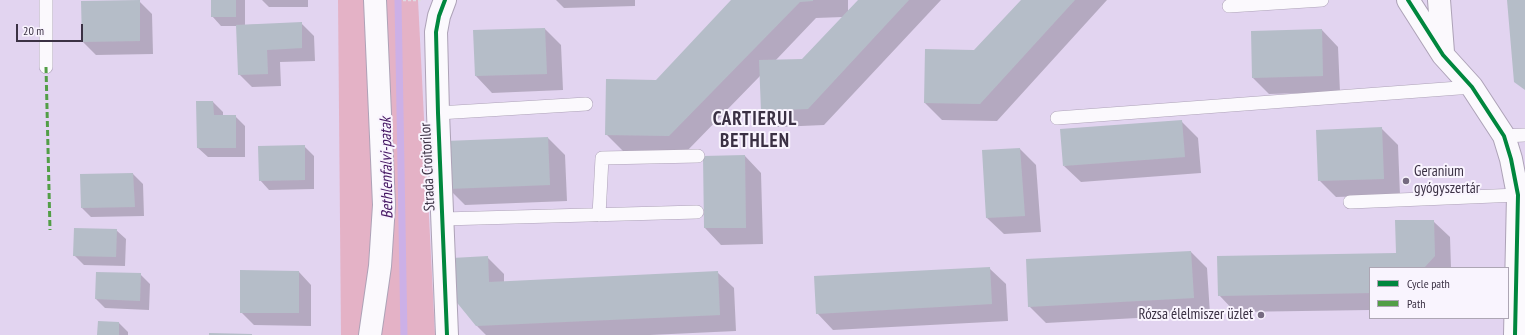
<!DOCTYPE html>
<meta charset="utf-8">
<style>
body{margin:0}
#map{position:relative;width:1525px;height:335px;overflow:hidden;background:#e2d4f0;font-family:"PT Sans Narrow",sans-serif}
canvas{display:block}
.legend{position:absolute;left:1369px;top:267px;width:140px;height:52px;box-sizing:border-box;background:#f9f4fe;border:1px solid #ada6b4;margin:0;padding:5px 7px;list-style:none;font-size:12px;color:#3b3144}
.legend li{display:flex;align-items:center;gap:8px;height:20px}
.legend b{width:20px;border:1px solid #ada6b4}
.scale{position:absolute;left:16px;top:24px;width:67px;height:18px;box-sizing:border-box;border:2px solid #3b3144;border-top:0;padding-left:5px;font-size:12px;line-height:14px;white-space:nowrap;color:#3b3144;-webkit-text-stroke:3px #f9f4fe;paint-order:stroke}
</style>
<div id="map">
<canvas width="1525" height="335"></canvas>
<ul class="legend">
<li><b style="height:5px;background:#00873e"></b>Cycle path</li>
<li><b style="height:5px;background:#529e46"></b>Path</li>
</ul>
<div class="scale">20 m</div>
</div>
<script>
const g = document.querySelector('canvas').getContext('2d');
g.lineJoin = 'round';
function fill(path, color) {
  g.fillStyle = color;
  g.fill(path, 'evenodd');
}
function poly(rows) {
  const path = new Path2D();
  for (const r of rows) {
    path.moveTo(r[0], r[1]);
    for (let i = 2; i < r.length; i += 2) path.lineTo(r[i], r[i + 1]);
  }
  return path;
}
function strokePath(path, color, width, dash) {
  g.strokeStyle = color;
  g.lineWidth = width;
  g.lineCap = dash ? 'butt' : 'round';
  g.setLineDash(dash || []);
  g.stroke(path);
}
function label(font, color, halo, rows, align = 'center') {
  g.font = font + ' "PT Sans Narrow",sans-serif';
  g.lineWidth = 4;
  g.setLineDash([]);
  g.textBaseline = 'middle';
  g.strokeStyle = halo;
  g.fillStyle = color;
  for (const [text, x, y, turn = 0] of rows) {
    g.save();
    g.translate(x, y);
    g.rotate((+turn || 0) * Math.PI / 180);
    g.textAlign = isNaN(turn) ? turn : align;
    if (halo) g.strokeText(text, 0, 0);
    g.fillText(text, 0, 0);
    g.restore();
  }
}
fill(poly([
 [338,0,418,0,435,335,341,335]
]), '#e4b2c6');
fill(poly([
 [212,0,245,0,245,25,301,23,314,36,315,61,280,62,281,86,252,87,239,74,238,26,221,26,212,16],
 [262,0,308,0,308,7,269,7],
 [556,0,635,0,635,6,564,8],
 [733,0,848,0,848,11,859,0,941,0,824,125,778,127,762,110,760,76,686,152,623,151,606,134],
 [843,17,803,60,775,61,816,18],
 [1022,0,1107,0,997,121,942,120,925,103],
 [139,1,152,14,153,54,96,55,83,42,82,2],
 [545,29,561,45,563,90,492,93,476,76],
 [1322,30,1338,47,1340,92,1269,94,1253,78],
 [213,102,223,112,223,116,235,116,245,126,245,157,208,157,198,148],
 [1181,121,1198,138,1201,173,1081,182,1064,166],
 [1381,128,1398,145,1400,195,1336,197,1319,180],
 [548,138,565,155,567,201,465,205,448,188],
 [304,146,314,156,314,189,269,190,260,180],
 [1020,149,1036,165,1041,232,1004,234,987,218],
 [745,156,761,173,763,244,721,245,705,228,704,157],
 [133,174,143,184,144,216,91,217,82,208],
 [1433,221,1450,237,1451,268,1370,268,1370,310,1235,312,1219,295,1397,254],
 [116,230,126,239,125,266,84,265,74,255],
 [1191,252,1207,268,1210,314,1046,323,1029,306],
 [487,257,504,274,504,282,717,272,734,288,736,331,650,335,486,335,477,326],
 [989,268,1006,284,1008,321,833,330,817,313],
 [299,272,311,285,311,326,254,325,241,312],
 [140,274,150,284,149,310,105,308,96,299],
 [119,323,128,332,128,335,98,335]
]), '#0003');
strokePath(poly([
 [398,0,404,335]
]), '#ccb0e7', 7);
fill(poly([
 [140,0,140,41,82,42,81,1],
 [211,0,236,0,236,17,211,17],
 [731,0,813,0,813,1,800,2,669,136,605,135,606,79,656,80],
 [858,0,909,0,808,109,761,111,759,60,802,59],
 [1021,0,1075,0,980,104,924,103,925,49,974,50],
 [1507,0,1525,0,1525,90,1514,82],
 [302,22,302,48,267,50,268,74,238,75,236,25],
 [545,28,547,74,475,76,473,30],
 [1322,29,1323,76,1252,78,1251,31],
 [196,101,213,101,214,115,236,115,236,148,197,148],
 [1182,120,1185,157,1063,166,1060,129],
 [1382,127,1384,179,1318,181,1316,130],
 [548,137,550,185,448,189,445,141],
 [305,145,305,180,259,181,258,146],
 [1020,148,1025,216,986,218,982,150],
 [745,155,746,228,704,228,703,156],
 [133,173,135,207,81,208,80,174],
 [1395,220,1434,220,1435,256,1424,268,1370,268,1370,293,1218,296,1217,256,1396,253],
 [74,228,117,229,116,257,73,256],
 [1191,251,1194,298,1028,307,1026,259],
 [488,256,489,282,718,271,720,315,476,326,454,299,452,258],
 [990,267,992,304,816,314,814,276],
 [240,270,299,271,299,313,240,313],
 [96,272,141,273,140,301,95,299],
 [98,321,119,322,119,335,97,335],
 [209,333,252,334,252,335,209,335]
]), '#b5bdc8');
const lane = poly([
 [1229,6,1322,0],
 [46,67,46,0],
 [438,113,586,104],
 [1057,118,1472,87],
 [1504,136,1525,135],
 [1350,202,1518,195],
 [599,215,602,158,698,156],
 [443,219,697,212]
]);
const street = poly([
 [445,0,439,16,436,32,438,113,447,335],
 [1408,0,1443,55,1472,87,1504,136,1511,159,1518,195,1515,335],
 [1439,0,1443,52],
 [370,335,380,266,384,205,375,0]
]);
strokePath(lane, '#ada2b7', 14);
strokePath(street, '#ada2b7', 24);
strokePath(poly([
 [403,0,422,0]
]), '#dfdae3', 2.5, [3, 2]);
strokePath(lane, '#fbf9fd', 13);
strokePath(street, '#fbf9fd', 22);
strokePath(poly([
 [46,67,50,230]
]), '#529e46', 3, [6, 3]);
strokePath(poly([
 [445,0,439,16,436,32,438,113,447,335],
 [1408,0,1443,55,1472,87,1504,136,1511,159,1518,195,1515,335]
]), '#00873e', 4);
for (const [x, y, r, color] of [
 [1406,181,4,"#756a80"],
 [1261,315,4,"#756a80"]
]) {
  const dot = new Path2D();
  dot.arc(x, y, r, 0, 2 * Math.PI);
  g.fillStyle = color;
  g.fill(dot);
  strokePath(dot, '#f9f4fe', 1.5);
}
label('15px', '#3b3144', '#f9f4fe', [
 ["Strada Croitorilor",428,167,-93]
]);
label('15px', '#3b3144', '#f9f4fe', [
 ["Geranium",1414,172],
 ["gyógyszertár",1414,189],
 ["Rózsa élelmiszer üzlet",1253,315,"right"]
], 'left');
label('italic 16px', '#451663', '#f9f4fe', [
 ["Bethlenfalvi-patak",387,168,-91]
]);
g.letterSpacing = '1px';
label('bold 19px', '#3b3144', '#f9f4fe', [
 ["CARTIERUL",755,120],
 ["BETHLEN",755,142]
]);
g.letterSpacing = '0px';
</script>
